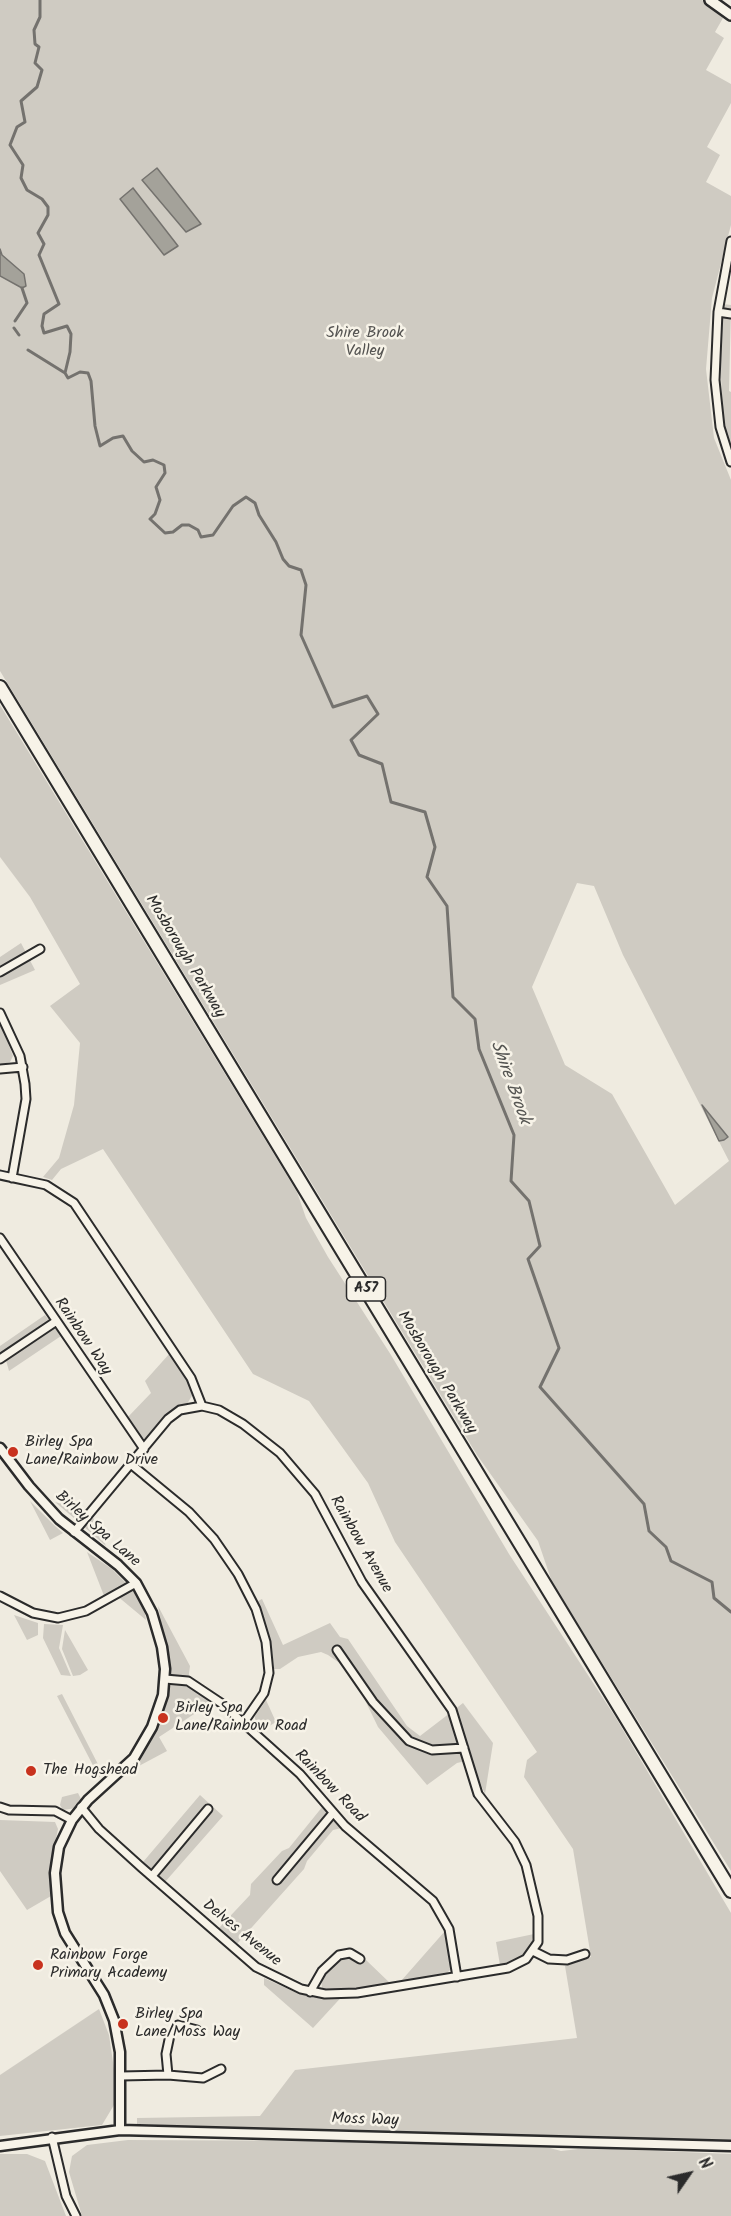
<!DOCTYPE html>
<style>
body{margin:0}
#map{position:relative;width:731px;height:2216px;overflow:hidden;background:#efebe0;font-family:Kalam,sans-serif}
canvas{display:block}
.north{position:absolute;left:659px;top:2144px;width:60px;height:60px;-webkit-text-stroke:4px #f7f3e8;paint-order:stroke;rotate:56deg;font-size:16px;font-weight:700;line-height:24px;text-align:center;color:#2b2b2b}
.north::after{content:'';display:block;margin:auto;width:21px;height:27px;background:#2b2b2b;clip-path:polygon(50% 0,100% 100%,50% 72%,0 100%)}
</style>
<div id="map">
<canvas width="731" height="2216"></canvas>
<div class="north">N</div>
</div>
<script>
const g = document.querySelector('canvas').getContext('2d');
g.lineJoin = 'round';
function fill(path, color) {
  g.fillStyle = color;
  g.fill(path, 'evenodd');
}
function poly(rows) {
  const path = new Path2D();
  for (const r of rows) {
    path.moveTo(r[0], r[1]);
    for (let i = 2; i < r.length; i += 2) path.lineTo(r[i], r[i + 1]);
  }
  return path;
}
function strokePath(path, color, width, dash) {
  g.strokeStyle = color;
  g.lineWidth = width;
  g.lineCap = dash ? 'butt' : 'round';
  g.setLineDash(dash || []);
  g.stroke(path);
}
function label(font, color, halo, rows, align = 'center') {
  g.font = font + ' Kalam,sans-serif';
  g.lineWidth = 5;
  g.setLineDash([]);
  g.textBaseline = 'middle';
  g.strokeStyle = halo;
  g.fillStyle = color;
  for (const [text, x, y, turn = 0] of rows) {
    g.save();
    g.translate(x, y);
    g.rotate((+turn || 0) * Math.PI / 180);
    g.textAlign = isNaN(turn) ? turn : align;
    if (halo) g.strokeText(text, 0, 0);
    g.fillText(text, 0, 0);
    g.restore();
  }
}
fill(poly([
 [0,0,702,0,723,18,715,32,724,38,706,70,731,84,731,103,707,147,720,155,706,182,731,196,731,225,712,298,706,369,714,438,731,480,731,1871,552,1582,538,1541,477,1455,0,671],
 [577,883,594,886,623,955,729,1161,675,1205,612,1094,565,1065,532,987],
 [723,304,731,305,729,391,731,392,731,451,724,432,719,340],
 [0,705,297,1192,306,1218,328,1257,391,1355,509,1554,616,1718,731,1913,731,2142,482,2138,137,2124,137,2118,260,2116,295,2070,577,2038,565,1966,591,1957,573,1849,524,1777,527,1760,537,1752,395,1542,368,1483,309,1401,253,1374,103,1149,61,1169,52,1180,43,1177,59,1158,74,1105,80,1043,50,1006,80,984,30,897,0,857],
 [21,943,35,970,0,985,0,957],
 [0,1022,13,1056,10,1062,0,1065],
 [45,1315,61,1336,9,1371,4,1353,0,1353,0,1346],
 [170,1353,191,1385,193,1394,187,1404,176,1408,145,1439,140,1437,127,1418,151,1393,145,1381],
 [30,1501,55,1526,63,1533,50,1540],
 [55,1502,91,1513,106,1546,81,1524],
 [87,1552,112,1569,130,1587,144,1607,146,1620,116,1595,106,1601],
 [262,1599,283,1645,330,1623,340,1637,348,1639,407,1726,420,1736,463,1703,493,1743,485,1794,470,1760,457,1763,427,1785,378,1727,362,1694,341,1664,328,1655,321,1652,298,1657,280,1669,274,1669,271,1643,256,1602],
 [158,1606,190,1666,188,1681,214,1701,159,1737,167,1751,137,1767,154,1734,169,1691,170,1669],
 [14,1615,38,1623,38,1635,27,1640],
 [44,1624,63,1625,59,1648,71,1676,61,1675,43,1638],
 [65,1630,88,1670,80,1675,73,1676,62,1649],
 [62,1694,103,1774,99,1777,57,1696],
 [266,1700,276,1722,261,1731,255,1726,255,1716],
 [78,1793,82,1801,76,1808,63,1810,60,1805,62,1797],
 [200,1795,223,1816,165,1882,143,1862],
 [323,1806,342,1828,333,1830,307,1861,304,1869,236,1945,219,1928,250,1895,251,1884,282,1851,289,1848],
 [0,1820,55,1822,58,1829,49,1872,51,1896,27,1910,0,1871],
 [445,1931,451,1969,447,1973,401,1981],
 [534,1934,529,1950,522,1957,500,1965,496,1942],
 [345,1956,363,1963,366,1960,391,1984,347,1991,313,2028,264,1985,264,1978,297,1993,317,1997,322,1988,321,1979],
 [99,2009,109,2035,114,2069,114,2105,102,2125,0,2136,0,2075],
 [128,2140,343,2141,550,2148,561,2151,587,2148,731,2154,731,2216,82,2216,69,2172,72,2156,87,2145],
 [0,2154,27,2154,45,2161,66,2216,0,2216]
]), '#cfcbc2');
const water = poly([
 [157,168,201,224,186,232,142,180,157,168],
 [133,188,178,246,164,255,120,199,133,188],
 [0,249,2,255,24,274,26,286,22,288,0,276,0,249],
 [702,1105,728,1137,724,1140,719,1141,702,1105]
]);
fill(water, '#a4a29a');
strokePath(water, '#74726e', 1.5);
strokePath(poly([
 [40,0,40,17,34,30,35,44,39,47,35,63,42,70,37,87,21,101,25,122,17,127,10,145,23,165,21,178,27,190,42,199,48,207,48,215,38,233,44,244,39,255,59,304,44,314,42,326,44,333,67,326,71,334,70,352,65,373,68,378,80,372,88,373,91,381,95,426,100,446,113,438,123,436,132,451,144,462,153,460,164,465,165,473,156,487,160,500,155,514,150,519,165,533,173,532,182,525,189,525,198,530,201,537,213,535,233,506,246,497,255,503,259,515,276,542,283,559,289,566,301,570,306,585,301,635,333,707,367,696,378,714,351,740,359,755,382,764,391,802,425,812,435,847,427,877,447,906,453,997,475,1019,479,1049,514,1135,511,1181,529,1201,540,1246,528,1259,559,1348,540,1387,644,1504,649,1531,666,1547,671,1561,712,1582,714,1598,731,1612],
 [15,321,27,303,22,288],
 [14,328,19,335],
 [28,350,65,373]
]), '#74726e', 3);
const minor = poly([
 [731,241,718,312,715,380,720,427,731,462],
 [718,312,731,314],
 [0,972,40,949],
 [0,1013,20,1056,25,1084,26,1099,12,1178],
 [0,1069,23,1067],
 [0,1175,46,1185,74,1203,191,1378,202,1406],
 [0,1238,144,1449],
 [0,1359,55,1322],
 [132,1465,189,1512,214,1539,238,1574,256,1609,266,1642,269,1673,264,1693,244,1722],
 [74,1532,168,1419,180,1410,202,1406,219,1410,243,1424,280,1453,315,1494,362,1582,452,1710,478,1794,515,1842,526,1865,538,1916,538,1942,526,1959,508,1968,357,1993,325,1994,301,1989,256,1967,141,1867,99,1829,81,1807],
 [0,1596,33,1613,58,1618,86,1611,136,1583],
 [337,1650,373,1702,409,1741,432,1750,464,1748],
 [165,1679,188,1681,221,1703,300,1774,345,1826,433,1901,449,1929,457,1977],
 [0,1807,9,1810,55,1811,72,1820],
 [152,1876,208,1809],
 [277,1880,333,1813],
 [533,1951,549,1959,567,1960,585,1954],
 [310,1992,322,1971,339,1955,350,1953,360,1959],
 [168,2075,166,2054,170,2035,178,2025,197,2030],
 [121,2076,168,2075,203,2078,221,2069],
 [52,2137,66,2196,76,2216]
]);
const tertiary = poly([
 [0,1448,29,1486,59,1519,118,1565,136,1583,152,1613,162,1647,165,1669,163,1695,152,1727,134,1758,88,1800,72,1820,59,1847,55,1873,58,1912,65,1933,104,1995,114,2020,120,2052,120,2130],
 [0,2146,120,2130,731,2146]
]);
const secondary = poly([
 [710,0,731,15]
]);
const trunk = poly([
 [0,687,731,1891]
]);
strokePath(minor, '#2b2b2b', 11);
strokePath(tertiary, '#2b2b2b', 13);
strokePath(secondary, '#2b2b2b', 14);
strokePath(trunk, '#2b2b2b', 16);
strokePath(minor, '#f7f3e8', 7);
strokePath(tertiary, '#f7f3e8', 8);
strokePath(secondary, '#f7f3e8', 9);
strokePath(trunk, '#f7f3e8', 12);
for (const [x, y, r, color] of [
 [13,1452,6,"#c8321e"],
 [163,1718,6,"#c8321e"],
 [31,1771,6,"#c8321e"],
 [38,1965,6,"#c8321e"],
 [123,2024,6,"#c8321e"]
]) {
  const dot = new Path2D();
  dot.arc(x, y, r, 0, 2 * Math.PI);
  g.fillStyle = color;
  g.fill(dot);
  strokePath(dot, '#f7f3e8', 2);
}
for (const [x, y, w] of [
 [366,1289,39]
]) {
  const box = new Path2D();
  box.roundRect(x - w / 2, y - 12, w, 24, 4.5);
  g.fillStyle = '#f7f3e8';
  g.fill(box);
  strokePath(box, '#2b2b2b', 1.5);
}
label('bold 15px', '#2b2b2b', null, [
 ["A57",366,1289]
]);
label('16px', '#545351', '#f7f3e8', [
 ["Shire Brook",365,334],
 ["Valley",365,352]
]);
label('16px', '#2b2b2b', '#f7f3e8', [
 ["Mosborough Parkway",184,957,59],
 ["Rainbow Way",82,1337,56],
 ["Mosborough Parkway",436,1373,59],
 ["Birley Spa Lane",97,1530,41],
 ["Rainbow Avenue",360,1545,60],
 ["Rainbow Road",329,1787,46],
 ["Delves Avenue",241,1934,39],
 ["Moss Way",365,2121,2]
]);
label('16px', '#2b2b2b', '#f7f3e8', [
 ["Birley Spa",25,1443],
 ["Lane/Rainbow Drive",25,1461],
 ["Birley Spa",175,1709],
 ["Lane/Rainbow Road",175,1727],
 ["The Hogshead",43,1771],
 ["Rainbow Forge",50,1956],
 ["Primary Academy",50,1974],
 ["Birley Spa",135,2015],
 ["Lane/Moss Way",135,2033]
], 'left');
label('italic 18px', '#555552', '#f7f3e8', [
 ["Shire Brook",509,1083,70]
]);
</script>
